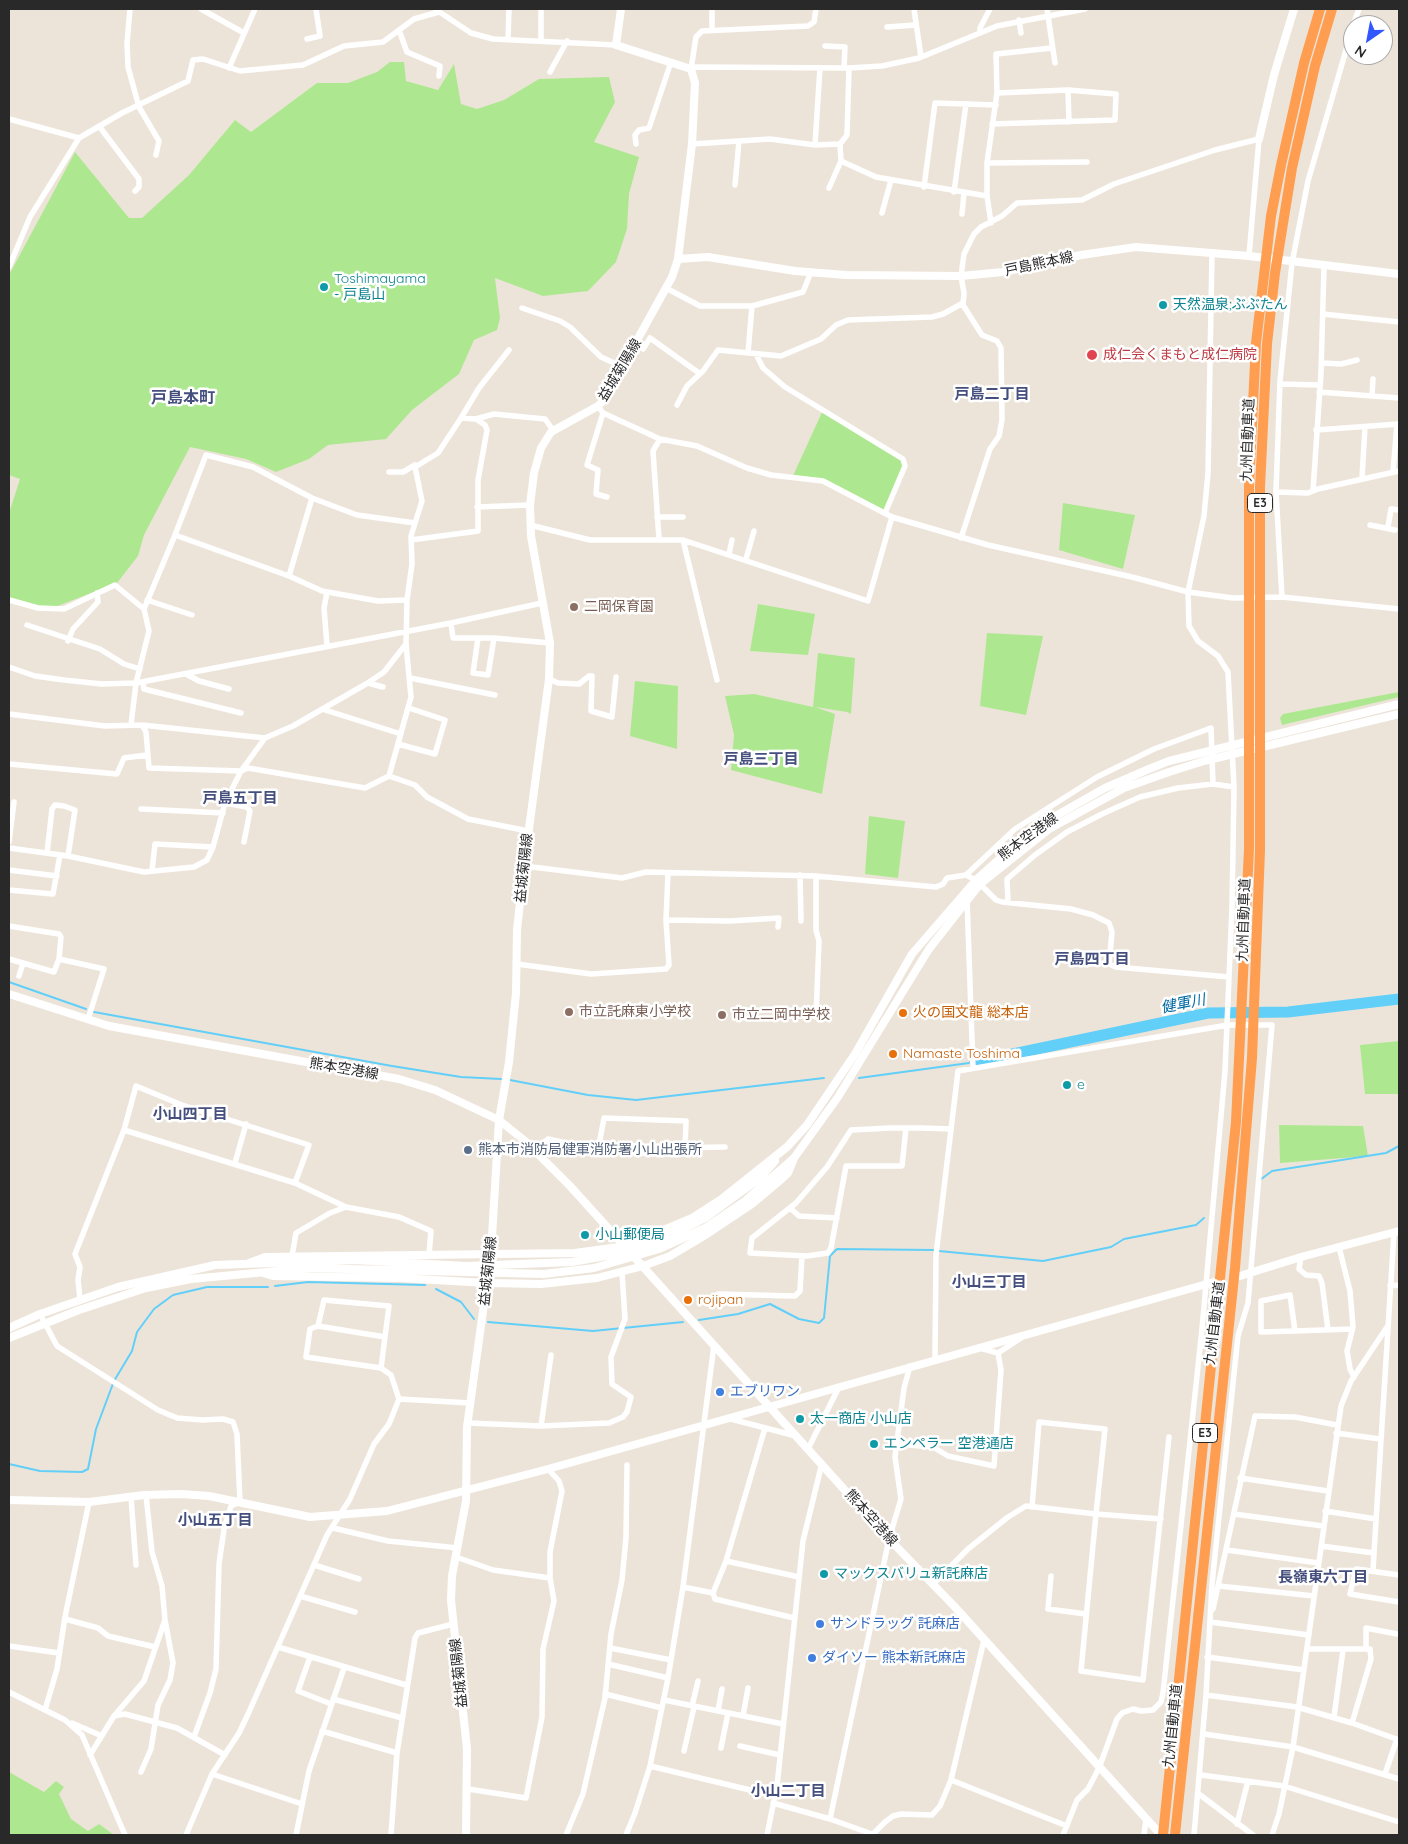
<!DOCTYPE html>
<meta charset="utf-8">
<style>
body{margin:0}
#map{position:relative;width:1408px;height:1844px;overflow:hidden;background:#ede4d9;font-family:Quicksand,sans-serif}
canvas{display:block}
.frame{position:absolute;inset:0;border:10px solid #292929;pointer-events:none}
.north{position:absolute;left:1343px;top:15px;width:50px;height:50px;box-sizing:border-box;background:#fff;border:1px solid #a9a9a9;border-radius:50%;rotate:213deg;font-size:14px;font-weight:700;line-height:20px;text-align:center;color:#292929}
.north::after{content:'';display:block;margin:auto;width:18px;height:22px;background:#3357ff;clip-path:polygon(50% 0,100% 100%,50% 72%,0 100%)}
</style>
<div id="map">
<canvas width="1408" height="1844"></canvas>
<div class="frame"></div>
<div class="north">N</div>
</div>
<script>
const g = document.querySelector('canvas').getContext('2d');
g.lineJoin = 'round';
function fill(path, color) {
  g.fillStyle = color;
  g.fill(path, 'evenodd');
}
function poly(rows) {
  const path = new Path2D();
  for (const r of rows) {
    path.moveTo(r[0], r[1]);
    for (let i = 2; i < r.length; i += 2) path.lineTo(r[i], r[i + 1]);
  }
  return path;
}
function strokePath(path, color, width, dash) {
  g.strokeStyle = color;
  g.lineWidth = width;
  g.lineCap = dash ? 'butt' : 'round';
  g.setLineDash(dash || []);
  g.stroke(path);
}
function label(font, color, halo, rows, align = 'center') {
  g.font = font + ' Quicksand,"Noto Sans JP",sans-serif';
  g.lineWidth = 5;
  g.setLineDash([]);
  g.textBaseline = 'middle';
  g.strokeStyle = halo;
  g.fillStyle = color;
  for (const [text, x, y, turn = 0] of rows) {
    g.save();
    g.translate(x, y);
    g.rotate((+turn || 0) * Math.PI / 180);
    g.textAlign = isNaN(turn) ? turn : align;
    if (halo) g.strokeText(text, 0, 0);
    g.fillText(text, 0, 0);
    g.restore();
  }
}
fill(poly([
 [390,62,404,62,406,81,438,90,454,64,461,104,477,109,504,100,539,79,609,77,615,102,594,142,639,157,629,194,627,229,616,262,588,291,543,296,495,278,500,318,497,330,474,340,459,374,412,410,386,439,328,445,309,459,276,472,246,459,190,447,144,535,138,556,117,583,55,607,36,605,9,597,9,513,20,479,9,475,9,275,75,152,129,218,142,218,189,175,235,120,251,132,317,83,348,83,377,72],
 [823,410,905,463,885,513,823,481,792,478],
 [1063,503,1135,515,1123,569,1059,550],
 [758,604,815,614,808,655,750,651],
 [987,633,1043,636,1026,715,980,706],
 [818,653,855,658,851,714,847,712,815,707,835,714,822,794,731,770,734,735,725,696,754,694,813,707],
 [635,681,678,686,677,749,630,736],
 [1399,692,1399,697,1282,725,1280,718,1283,714],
 [869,816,905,821,898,878,865,874],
 [1399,1041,1399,1094,1365,1094,1360,1045],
 [1279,1125,1363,1126,1368,1156,1280,1163],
 [9,1772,44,1792,56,1781,64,1787,59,1794,71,1819,88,1831,99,1824,114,1835,9,1835]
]), '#ade890');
strokePath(poly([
 [9,982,86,1009],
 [94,1012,392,1066,461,1077,501,1079],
 [859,1078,969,1063],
 [510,1080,588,1095,636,1100,824,1078],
 [1260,1180,1272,1171,1386,1153,1399,1146],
 [939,1251,1043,1261,1111,1247,1124,1239,1196,1225,1204,1218],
 [275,1286,308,1282,425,1285],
 [436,1289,461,1302,474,1319],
 [699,1320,738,1314,770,1304,799,1319,819,1323,824,1318,830,1256,837,1249,934,1250],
 [488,1322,593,1331,683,1322],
 [9,1464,40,1471,82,1472,88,1469,96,1429,114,1381,132,1351,137,1332,154,1309,173,1295,207,1287,268,1287]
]), '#62cff9', 2);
strokePath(poly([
 [975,1062,1208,1013,1288,1012,1399,999]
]), '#62cff9', 11);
strokePath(poly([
 [130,9,127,43,128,67,139,107,159,141,156,155],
 [201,9,244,33],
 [435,9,471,33,493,39,616,45],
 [712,9,712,30],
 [816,9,814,22,808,26,702,31,696,37,691,69,696,67,849,68,882,66,919,58,997,26,1085,9],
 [914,9,921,57],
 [1047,9,1055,63],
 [1019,20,1021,33],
 [1353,25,1359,9],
 [887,27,916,25],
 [399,30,407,52,440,66,439,76],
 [980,33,980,28,990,9],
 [307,39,320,36,316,9],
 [508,39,509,9],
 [541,41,541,9],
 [825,46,845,47,844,68],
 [229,68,255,9],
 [550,72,567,41],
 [1068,90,1069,122],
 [9,119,79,138],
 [992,124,1115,120,1116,94,1068,90,997,93],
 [99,126,139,179,139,187,135,191],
 [636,144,635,135,639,130,649,128,671,62],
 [692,144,770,139,815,145,840,144,847,135,849,68],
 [840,144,841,161,876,177,987,196],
 [815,145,820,68],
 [987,163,1087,162],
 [735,185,739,141],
 [924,187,935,103,996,105],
 [829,188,841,161],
 [954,192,966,104],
 [882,213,891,180],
 [962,214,964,193],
 [991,223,987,196,987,163,997,93,996,54,1052,48],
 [9,267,30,217,79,138,122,113,188,81,193,60,203,59,240,71,303,65,344,46,383,42,414,19,439,12],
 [666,288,700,306,752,306,803,292,811,272],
 [522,308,560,321,570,327,601,357,623,367],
 [1323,314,1399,322],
 [636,343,643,349,650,338,699,373],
 [748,353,752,306],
 [756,354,763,368,785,387,903,459,905,466,885,513],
 [1322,363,1341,364,1357,360],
 [1280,384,1320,385],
 [1319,392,1399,398],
 [1372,396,1373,379],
 [677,405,687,386,703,371,718,350,781,356,821,339,836,325,848,320,932,317,943,314,963,303],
 [598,406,603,413,660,439,697,446,747,468,771,475,823,481,892,517,988,545,1132,577,1188,592,1233,598,1282,597,1399,609],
 [603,413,587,465,598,470,596,494,607,497],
 [461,418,479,388,509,350],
 [1316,430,1399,424],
 [389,472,403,472,415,465],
 [1393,472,1397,424],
 [1362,478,1365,427],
 [1313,491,1321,373,1324,266],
 [1276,492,1308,493,1318,489,1399,471],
 [477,507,530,505],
 [657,517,683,517],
 [530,525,590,540,683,540,868,601,892,517],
 [1370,525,1395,530],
 [1388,527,1391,509,1399,510],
 [175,535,206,455,253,467,312,498],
 [961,538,990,449,999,436,1002,420,1001,348,997,341,982,335,963,305,964,293,961,276,964,254,974,234,981,227,1002,216,1017,203,1082,200,1114,184,1215,150,1259,139,1249,256],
 [659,539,653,451,660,439],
 [411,540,478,531,478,480,487,430,485,425,476,419],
 [683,540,717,680],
 [729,554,732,540],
 [746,559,754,531],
 [289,576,312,498,357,515,415,523],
 [1282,597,1276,492,1280,381,1292,263,1308,181,1353,26],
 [9,600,38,608,64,609,115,585,144,609],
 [147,600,192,615],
 [451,623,453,638,494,638,550,643],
 [27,625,100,649,124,664,140,669],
 [478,638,473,673,488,675,494,638],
 [68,641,73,629,98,602,97,593],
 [327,646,324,608,327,592],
 [9,667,35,676,64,680,102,684,136,683,451,623,542,603],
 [186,674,199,681,229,689],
 [592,676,591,711,612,717,616,677],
 [410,678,495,695],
 [549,679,558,683,579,684,589,676],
 [143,682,144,689,241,713],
 [368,683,383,687],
 [322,709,401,734],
 [9,714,105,726,142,725,146,732,149,768,241,771,265,738],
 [131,725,136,683,149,631,144,609,175,535,289,576,322,591,378,601,407,600],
 [142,725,265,738,293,726,366,684,384,672,406,644],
 [398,744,435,754,445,720,409,708],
 [9,764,117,774,124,758,147,755],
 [389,776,411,697,406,644,407,600,412,564,411,536,422,501,415,467,438,453,461,418,476,419,494,414,545,419,553,430],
 [225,803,247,807,250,811,244,842],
 [141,809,223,813],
 [9,842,14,802],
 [9,848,68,856,144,872,194,867,207,860,213,847,225,803,241,771,248,768,365,788,389,776,415,785,427,797,468,819,528,831],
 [47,853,52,809,55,805,64,806,75,810,68,856],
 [524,866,622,878,646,872,816,876,936,887,943,884,947,878,966,875,976,880,996,900,1002,902,1071,909,1093,915,1109,923,1112,932,1109,964,1116,967,1229,977],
 [9,870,57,876],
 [152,871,155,844,213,847],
 [800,875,801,921],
 [966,875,1015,829,1097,777,1154,749,1211,728,1213,784],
 [9,890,53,894,60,855],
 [967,899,973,1068],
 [1008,902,1007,879,1035,855,1067,832,1102,814,1140,797,1178,788,1213,784,1234,787],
 [666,920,730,921,779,918,778,927],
 [9,926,59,934,61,937,59,959,104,969,88,1019],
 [9,959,54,972,59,959],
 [517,964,591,974,666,969,669,965,666,920,668,873],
 [19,976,23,963],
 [816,1017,819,941,816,930,816,876],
 [906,1128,902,1166,846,1166,831,1248,828,1253,807,1256,750,1253,752,1238,796,1203,827,1167,851,1130,890,1128,921,1128,951,1129],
 [124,1130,295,1183,346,1207],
 [598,1150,604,1118,686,1121,685,1148],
 [535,1151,548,1139,598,1150,652,1154,669,1148,725,1147],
 [235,1163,246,1124],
 [790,1208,799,1216,837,1218],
 [1339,1247,1350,1291,1353,1327,1347,1351,1350,1369,1354,1377],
 [292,1256,296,1233,330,1213,346,1207,399,1217,431,1231,429,1255],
 [1301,1257,1299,1269,1306,1275,1319,1276,1322,1283,1328,1330],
 [1390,1286,1399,1285],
 [718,1294,795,1296,800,1291,802,1256],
 [80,1299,78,1280,80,1267,75,1254,124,1130,136,1086,182,1105,309,1145,295,1183],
 [40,1314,57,1346,158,1410,177,1418,202,1420,223,1419,233,1422,237,1434,240,1502,231,1506,224,1529,219,1564,216,1669,210,1693,194,1737],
 [318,1326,385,1337],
 [1295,1331,1290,1295,1261,1301,1261,1332,1295,1331,1352,1329],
 [998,1353,1021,1338],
 [935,1358,936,1255,958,1071,1228,1025,1272,1025,1248,1303,1238,1336,1212,1584,1206,1695,1194,1835],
 [399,1399,470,1403],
 [727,1418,796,1436],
 [468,1423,541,1426,609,1423,623,1417,627,1412,631,1397,612,1384,611,1357,625,1319,622,1272],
 [541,1426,551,1355],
 [1336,1433,1380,1439],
 [897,1444,933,1447,948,1456,994,1466,1001,1370,998,1353,980,1348],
 [808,1449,839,1387],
 [548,1469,559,1481,562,1491,550,1552,550,1578],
 [1240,1478,1328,1491],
 [146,1495,152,1552,162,1586,165,1620],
 [131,1497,136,1565],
 [1032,1507,1039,1422,1105,1429,1096,1514,1161,1519],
 [1325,1511,1376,1519],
 [1234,1514,1323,1526],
 [333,1528,388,1541,458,1548],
 [1321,1546,1374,1553,1394,1232],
 [1227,1550,1318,1563],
 [456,1557,493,1570,550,1578,554,1601,543,1649,542,1717,526,1798,468,1789],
 [726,1561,765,1428],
 [314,1565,359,1579],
 [1373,1571,1374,1553],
 [1399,1575,1356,1569,1350,1594,1399,1602],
 [1051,1576,1048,1609,1086,1614],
 [933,1584,968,1549,1008,1517,1026,1506,1096,1514,1081,1671,1143,1680,1169,1437],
 [1219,1586,1314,1596],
 [683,1587,713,1593,715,1599,794,1618],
 [713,1593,726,1561,799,1577],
 [300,1596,355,1612],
 [1213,1609,1255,1416,1295,1417,1337,1425],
 [65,1619,98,1628,108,1636,155,1647],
 [1210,1622,1309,1635],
 [9,1646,59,1653],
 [278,1647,406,1685],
 [610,1648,671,1660],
 [1307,1649,1370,1649,1371,1659,1352,1723],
 [1366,1649,1366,1628,1397,1634],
 [310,1657,298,1691,331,1704],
 [1207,1657,1304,1670],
 [608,1664,668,1678],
 [9,1692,65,1720,82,1735,125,1835],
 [605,1694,662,1708],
 [1206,1695,1297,1707,1352,1723,1399,1740],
 [333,1699,402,1718],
 [664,1700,783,1724],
 [692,1706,698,1681],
 [45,1710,57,1669,65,1617,89,1502],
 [718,1711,722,1689],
 [114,1716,144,1681,165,1620,173,1663,170,1680,158,1705,151,1749,141,1772],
 [743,1716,748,1688],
 [1334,1717,1343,1650],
 [72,1723,102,1736],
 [322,1731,397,1753],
 [1204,1734,1293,1747,1399,1779],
 [740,1746,780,1755],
 [721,1748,728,1713],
 [684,1751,694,1707],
 [90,1755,114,1716,125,1714,177,1728,225,1755],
 [650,1766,775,1796],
 [212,1774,302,1804],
 [1385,1774,1397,1739],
 [1201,1775,1284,1786,1399,1822],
 [951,1780,1067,1826],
 [1199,1794,1253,1835],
 [773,1803,830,1819],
 [1237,1824,1248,1781],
 [872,1834,830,1819,889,1539,901,1499,895,1457,904,1388,910,1366],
 [186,1835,212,1774,239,1733,249,1712,327,1535,350,1499,374,1444,389,1424,399,1399,391,1375,381,1368,306,1357,310,1329,318,1326,324,1300,389,1306,381,1368],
 [296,1835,309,1771,344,1668],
 [391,1835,397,1753,415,1638,418,1633,453,1624],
 [566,1835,583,1794,605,1698,611,1634,622,1580,626,1538,627,1465],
 [626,1835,635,1813,650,1766,668,1678,683,1587,714,1345],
 [767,1835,777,1786,803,1541,822,1463],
 [872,1835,885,1822,893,1816,901,1814,932,1815,940,1806,951,1780,984,1640],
 [1063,1835,1077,1800,1088,1789,1099,1768,1117,1719,1122,1713,1133,1709,1141,1711,1153,1710,1161,1702,1163,1693,1202,1329,1225,1071,1232,907,1234,787,1228,672,1218,656,1198,641,1189,626,1188,592,1204,516,1208,473,1212,253],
 [1144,1835,1146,1819],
 [1272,1835,1279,1814,1293,1747,1341,1406,1351,1381,1387,1327]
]), '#fff', 5.5);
strokePath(poly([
 [1259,139,1274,75,1294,9],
 [678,259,708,257,795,271,846,275,961,276,1003,272,1081,255,1136,247,1249,256,1399,274],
 [9,994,109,1026,399,1079,435,1090,499,1120,525,1141,570,1186,889,1539,954,1606,1161,1835],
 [249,1263,265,1257,575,1253,626,1246,692,1218,723,1198,787,1147,807,1125,855,1054,912,954,976,880,1025,836,1045,822,1105,788,1149,769,1169,761,1399,704],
 [263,1273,273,1276,399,1278,487,1283,541,1284,597,1278,643,1266,670,1256,707,1234,752,1204,777,1183,788,1173,793,1161],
 [1240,1276,1301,1257,1399,1231],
 [9,1328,40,1314,118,1287,215,1265,354,1260,467,1266,572,1262,622,1253,664,1239,705,1218,760,1178,775,1161],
 [9,1338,79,1310,146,1288,191,1279,309,1268,544,1274,594,1268,659,1249,705,1228,745,1201,794,1158,838,1097,929,949,980,884,1049,829,1124,788,1169,772,1204,761,1399,714],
 [9,1500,89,1502,144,1495,181,1494,209,1496,310,1517,387,1511,548,1469,1214,1282],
 [466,1835,467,1749,451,1600,452,1576,466,1501,467,1427,491,1253,499,1120,509,1062,516,993,517,930,524,866,549,679,550,643,531,536,530,505,534,473,541,448,551,432,598,406,604,400,672,277,678,259,692,144,695,83,691,69,616,45,621,9]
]), '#fff', 8);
strokePath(poly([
 [1163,1835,1236,1122,1249,849,1249,486,1256,343,1271,216,1281,165,1304,63,1320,9],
 [1175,1835,1235,1268,1252,1058,1260,850,1260,487,1267,344,1275,273,1292,168,1315,66,1332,9]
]), '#ff9e51', 10);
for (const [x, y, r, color] of [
 [324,287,5,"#0f9aa8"],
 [1163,305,5,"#0f9aa8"],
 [1092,355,6,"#e0444e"],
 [574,607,5,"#8d6e63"],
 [569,1012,5,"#8d6e63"],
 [903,1013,5,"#e8710a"],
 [722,1015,5,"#8d6e63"],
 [893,1054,5,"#e8710a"],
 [1067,1085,5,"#0f9aa8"],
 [468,1150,5,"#5c6f8a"],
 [585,1235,5,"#0f9aa8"],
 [688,1300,5,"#e8710a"],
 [720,1392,5,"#3f7fe0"],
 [800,1419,5,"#0f9aa8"],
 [874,1444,5,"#0f9aa8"],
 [824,1574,5,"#0f9aa8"],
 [820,1624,5,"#3f7fe0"],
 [812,1658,5,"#3f7fe0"]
]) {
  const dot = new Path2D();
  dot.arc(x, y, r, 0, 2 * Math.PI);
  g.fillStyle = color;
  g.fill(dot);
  strokePath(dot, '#fff', 2);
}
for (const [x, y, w] of [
 [1260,503,25],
 [1205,1433,25]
]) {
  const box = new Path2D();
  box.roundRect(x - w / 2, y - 9.5, w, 19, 4);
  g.fillStyle = '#fff';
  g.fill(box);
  strokePath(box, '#292929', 1);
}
label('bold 12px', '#292929', null, [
 ["E3",1260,503],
 ["E3",1205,1433]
]);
label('14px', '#292929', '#fff', [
 ["戸島熊本線",1039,264,-12],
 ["益城菊陽線",620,370,-59],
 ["九州自動車道",1248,440,-88],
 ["熊本空港線",1028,837,-36],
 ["益城菊陽線",524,868,-84],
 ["九州自動車道",1244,920,-88],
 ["熊本空港線",344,1069,10],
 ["益城菊陽線",488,1271,-84],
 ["九州自動車道",1215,1323,-83],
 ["熊本空港線",871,1518,48],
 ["益城菊陽線",459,1673,-96],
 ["九州自動車道",1173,1726,-84]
]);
label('14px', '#0d838f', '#fff', [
 ["Toshimayama",334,279],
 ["- 戸島山",334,295],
 ["天然温泉;ぶぶたん",1173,305],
 ["e",1077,1085],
 ["小山郵便局",595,1235],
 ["太一商店 小山店",810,1419],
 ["エンペラー 空港通店",884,1444],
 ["マックスバリュ新託麻店",834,1574]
], 'left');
label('14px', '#be3a42', '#fff', [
 ["成仁会くまもと成仁病院",1103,355]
], 'left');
label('14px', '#785e54', '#fff', [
 ["二岡保育園",584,607],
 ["市立託麻東小学校",579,1012],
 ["市立二岡中学校",732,1015]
], 'left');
label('14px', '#c56008', '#fff', [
 ["火の国文龍 総本店",913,1013],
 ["Namaste Toshima",903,1054],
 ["rojipan",698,1300]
], 'left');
label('14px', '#4e5e75', '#fff', [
 ["熊本市消防局健軍消防署小山出張所",478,1150]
], 'left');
label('14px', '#366cbe', '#fff', [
 ["エブリワン",730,1392],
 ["サンドラッグ 託麻店",830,1624],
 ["ダイソー 熊本新託麻店",822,1658]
], 'left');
label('bold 15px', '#454f7d', '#fff', [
 ["戸島二丁目",992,394],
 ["戸島三丁目",761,759],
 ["戸島五丁目",240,798],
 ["戸島四丁目",1092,959],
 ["小山四丁目",190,1114],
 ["小山三丁目",989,1282],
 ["小山五丁目",215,1520],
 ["長嶺東六丁目",1323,1577],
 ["小山二丁目",788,1791]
]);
label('italic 15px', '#026aa3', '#fff', [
 ["健軍川",1183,1004,-11]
]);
label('bold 16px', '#454f7d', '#fff', [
 ["戸島本町",183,398]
]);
</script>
